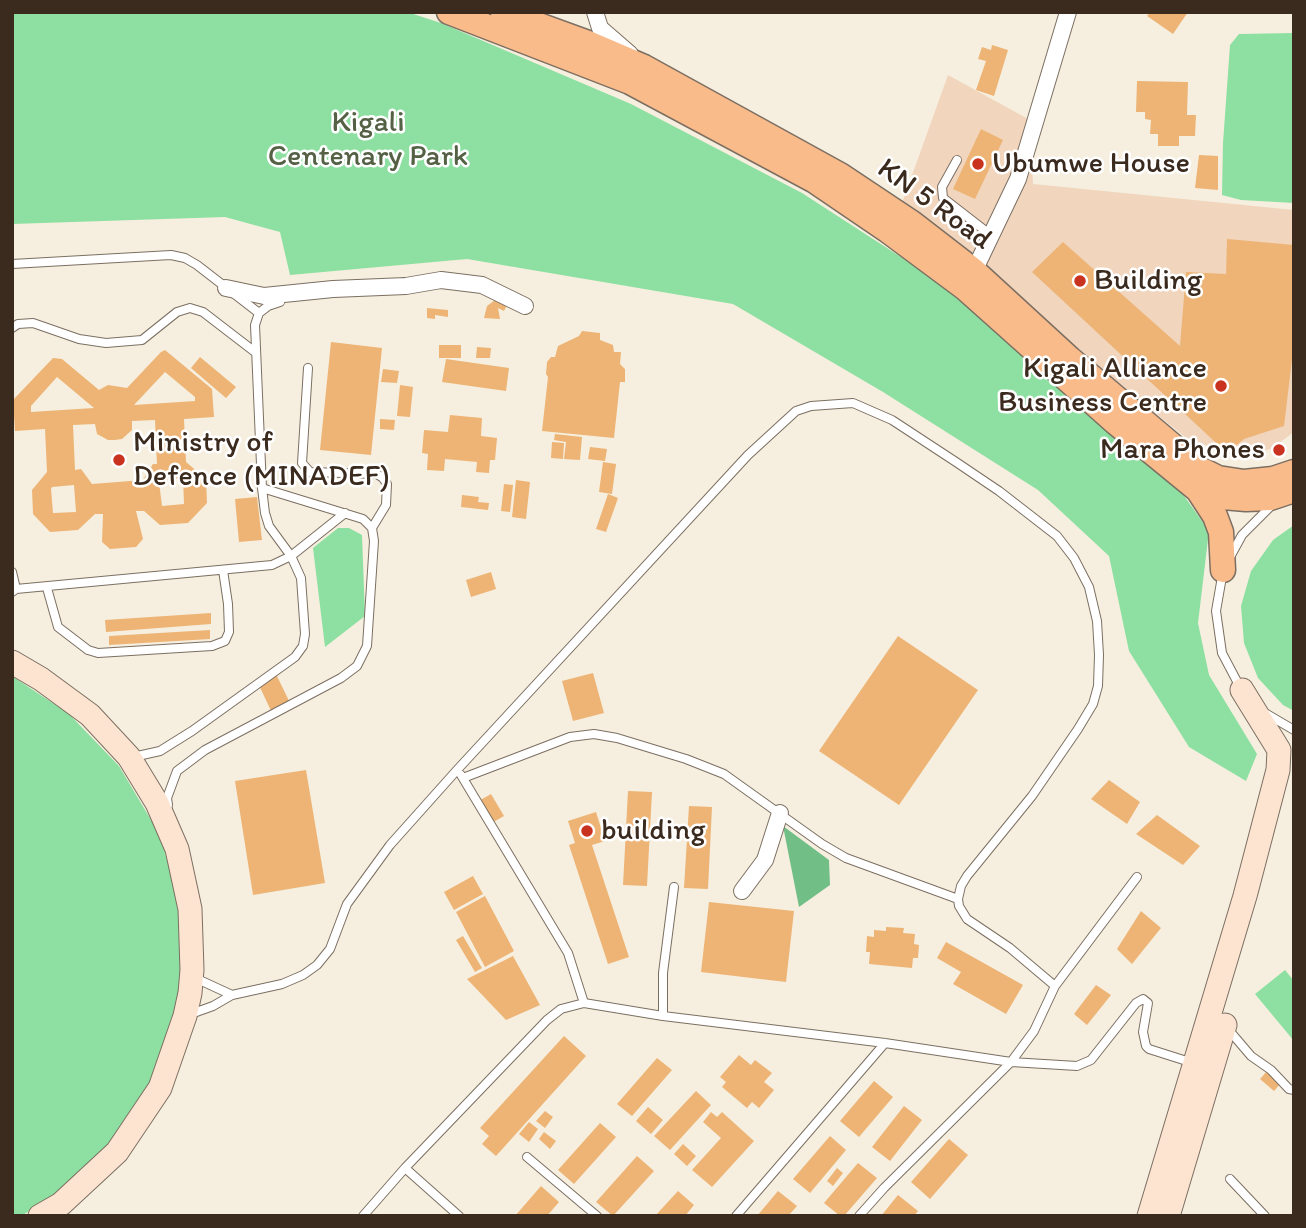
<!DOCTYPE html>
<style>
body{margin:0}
#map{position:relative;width:1306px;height:1228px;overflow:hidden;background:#f6efdf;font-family:Itim,sans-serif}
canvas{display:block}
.frame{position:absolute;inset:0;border:14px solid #3b2a1e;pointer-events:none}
</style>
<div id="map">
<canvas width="1306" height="1228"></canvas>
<div class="frame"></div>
</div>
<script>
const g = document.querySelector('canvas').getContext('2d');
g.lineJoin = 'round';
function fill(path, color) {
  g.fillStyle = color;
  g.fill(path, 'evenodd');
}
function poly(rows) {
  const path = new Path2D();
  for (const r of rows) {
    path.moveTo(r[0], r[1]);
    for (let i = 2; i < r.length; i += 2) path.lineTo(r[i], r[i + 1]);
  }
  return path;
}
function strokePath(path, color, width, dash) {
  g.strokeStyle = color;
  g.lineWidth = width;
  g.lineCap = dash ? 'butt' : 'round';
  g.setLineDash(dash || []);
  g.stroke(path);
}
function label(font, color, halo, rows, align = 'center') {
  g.font = font + ' Itim,sans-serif';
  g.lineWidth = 5;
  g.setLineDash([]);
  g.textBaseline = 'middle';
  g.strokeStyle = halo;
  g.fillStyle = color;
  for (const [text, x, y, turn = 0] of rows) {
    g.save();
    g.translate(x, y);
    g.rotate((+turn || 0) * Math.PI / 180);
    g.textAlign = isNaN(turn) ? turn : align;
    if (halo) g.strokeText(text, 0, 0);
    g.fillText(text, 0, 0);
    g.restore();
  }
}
fill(poly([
 [948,75,1030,120,1033,184,1294,210,1294,432,1271,449,1232,456,1185,437,901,206]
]), '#f1d5bd');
fill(poly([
 [12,12,407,12,441,23,631,104,802,193,941,283,1180,490,1209,531,1198,623,1209,675,1257,754,1246,781,1189,747,1129,651,1109,556,1038,490,883,392,733,304,467,259,290,275,280,232,225,217,12,224],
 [1294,33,1294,203,1241,200,1222,195,1223,143,1230,45,1239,34],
 [1294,525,1294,711,1283,705,1258,678,1244,643,1241,606,1251,571,1273,540],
 [338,528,349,528,362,535,365,616,325,647,313,548],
 [12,676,69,714,119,766,160,835,180,907,182,981,165,1053,128,1122,96,1158,56,1195,21,1216,12,1216],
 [1285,970,1294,981,1294,1041,1255,994]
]), '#8de0a1');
fill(poly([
 [783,826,829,860,830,885,799,907]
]), '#72be87');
fill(poly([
 [1150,12,1188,12,1173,34,1147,16],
 [992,45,1008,50,994,96,976,90,986,61,978,59,982,47,991,50],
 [1137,81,1188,82,1187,115,1196,115,1195,136,1179,136,1179,146,1158,146,1158,134,1150,134,1151,120,1145,119,1145,112,1136,112],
 [981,129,1003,140,975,199,953,189],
 [1199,155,1218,156,1218,190,1195,188],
 [1227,239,1294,245,1294,343,1284,426,1244,439,1227,453,1032,272,1063,242,1180,346,1186,272,1226,274],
 [495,300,507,305,504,311,498,308,500,319,484,318,487,306],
 [427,308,448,310,448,317,435,315,435,319,427,318],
 [582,331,600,333,600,340,613,345,614,352,621,352,620,364,625,369,625,382,620,382,614,438,542,431,548,377,546,374,547,362,551,357,555,357,558,346,579,336],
 [331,342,382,348,371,455,320,450],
 [439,345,461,345,461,358,439,358],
 [477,347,491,348,490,358,476,358],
 [165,350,212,389,214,417,184,419,186,462,206,479,207,503,188,523,160,525,144,511,136,511,143,539,136,547,110,549,102,542,103,514,95,514,78,530,50,532,33,514,32,490,47,472,45,429,15,431,13,400,53,358,62,359,99,390,108,385,127,388,161,352],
 [165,372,195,397,195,401,134,405],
 [57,377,94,408,31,412,31,406],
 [155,420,157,464,153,464,143,480,92,484,81,469,75,470,73,425,95,424,97,434,108,440,115,440,122,439,132,430,132,421],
 [183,478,184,504,162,506,159,482,161,480],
 [74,485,76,512,53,513,51,489,52,487],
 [200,357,236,387,226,398,191,368],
 [446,359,509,368,506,391,442,382],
 [383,369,399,371,397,383,381,382],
 [400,385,413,387,410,417,397,416],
 [450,415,482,418,481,436,497,438,495,460,490,460,489,473,476,472,477,462,445,459,444,471,427,470,428,454,422,453,424,430,448,432],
 [380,419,395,420,394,430,380,429],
 [555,434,582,437,580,460,564,459,566,442,554,440],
 [552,442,564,443,563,459,551,458],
 [590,447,607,449,605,461,588,459],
 [603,462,616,464,612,494,599,492],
 [516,480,530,482,526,519,512,517],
 [504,484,513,485,510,512,501,511],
 [608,494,618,498,606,532,596,529],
 [462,495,479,497,478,502,489,503,488,510,461,507],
 [257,497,262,540,239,542,235,499],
 [491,572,496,589,471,597,466,580],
 [211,613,211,624,106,632,105,620],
 [210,630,210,639,109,645,109,636],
 [898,636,978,690,899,805,819,751],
 [275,672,292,707,273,715,257,681],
 [593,673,604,713,573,721,562,681],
 [306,770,325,883,253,895,235,781],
 [1109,780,1140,802,1127,824,1091,799],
 [628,791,652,792,647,886,623,885],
 [491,794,504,816,488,825,475,803],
 [689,806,712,807,708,889,684,888],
 [596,812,605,841,592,845,629,957,608,964,569,845,575,843,568,821],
 [1157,815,1200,846,1183,865,1136,834],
 [473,876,483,894,454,910,444,892],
 [485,896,514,951,485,967,456,912],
 [709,902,794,911,786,982,701,972],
 [1141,911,1161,928,1132,964,1117,949],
 [886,927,904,928,903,933,915,934,914,944,919,945,918,958,913,958,912,968,869,964,870,952,866,952,867,936,874,937,874,930,886,931],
 [463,936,482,968,475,972,456,940],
 [946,942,1023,985,1006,1014,953,984,961,972,937,958],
 [513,956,540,1005,506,1020,467,979],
 [1096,985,1111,995,1087,1025,1074,1014],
 [564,1036,586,1056,496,1156,482,1144,489,1136,480,1128],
 [739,1055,751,1065,755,1060,772,1073,764,1082,774,1090,759,1108,752,1102,747,1108,722,1087,726,1082,720,1077],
 [657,1058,672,1070,632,1116,617,1104],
 [1267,1071,1281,1083,1274,1091,1260,1079],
 [874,1081,893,1097,859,1137,840,1121],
 [696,1091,711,1105,670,1150,654,1136],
 [904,1106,922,1120,890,1161,872,1147],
 [648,1107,663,1120,651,1134,636,1121],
 [545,1111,553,1117,545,1128,536,1121],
 [711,1112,717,1117,722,1112,754,1141,712,1187,692,1170,721,1138,703,1122],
 [529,1122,538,1129,529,1142,519,1134],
 [600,1123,616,1137,574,1184,558,1170],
 [544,1132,556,1141,550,1149,539,1139],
 [830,1136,846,1150,810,1193,793,1179],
 [949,1139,968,1155,930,1199,911,1182],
 [683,1144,696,1156,687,1166,674,1154],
 [637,1156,654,1171,613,1216,596,1202],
 [858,1163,877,1178,844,1216,840,1216,824,1203],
 [837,1168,843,1173,833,1186,827,1181],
 [541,1186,559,1202,547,1216,515,1216],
 [678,1191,694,1205,685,1216,655,1216],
 [778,1191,797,1206,788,1216,757,1216],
 [898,1195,918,1211,914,1216,881,1216]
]), '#edb475');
const service = poly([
 [957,160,942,187,943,198,992,236],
 [12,264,171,255,185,258,197,265,259,313],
 [12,328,18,324,33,323,79,339,106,343,142,340,177,312,190,308,203,312,255,352],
 [308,368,302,463,310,472,377,474,383,478,387,484,386,505,372,528],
 [1230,557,1242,535,1272,505],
 [1223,571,1216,611,1222,653,1241,689],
 [12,572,16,589],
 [47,588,58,627,88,650,98,653,212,646,225,641,229,632,228,604,223,570],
 [12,592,16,589,272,565,291,556,345,513],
 [1265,713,1294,730],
 [133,757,160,751,192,731,295,657,303,646,305,634,301,578,291,556,269,526,265,513,262,488,255,325,259,313,268,306,280,302],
 [461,775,568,953,584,1003],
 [463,778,570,737,594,734,617,738,686,759,724,774,822,844,846,858,958,899],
 [168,805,167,798,177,771,205,750,341,678,357,666,367,646,374,541,372,528,363,519,262,488],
 [193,977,232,995],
 [1055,986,1137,877],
 [188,1015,213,1006,232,995,282,984,303,975,317,965,330,949,347,904,390,845,457,770,748,455,796,411,811,406,853,403,892,420,956,462,999,491,1057,536,1074,558,1089,587,1097,621,1099,655,1098,686,1093,704,1078,729,1032,796,967,876,961,886,958,899,959,906,967,919,1010,948,1055,986,1034,1031,1011,1062,884,1188,859,1216],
 [663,1016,663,973,674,887],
 [1228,1029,1251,1056,1271,1070,1289,1089,1294,1090],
 [527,1157,597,1216],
 [405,1168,459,1216],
 [1230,1179,1265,1216],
 [363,1216,405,1168,547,1020,561,1009,584,1003,663,1016,885,1043,1011,1062,1077,1066,1091,1060,1136,1003,1143,999,1148,1003,1143,1032,1146,1046,1149,1049,1193,1063],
 [736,1216,885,1043]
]);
const minor = poly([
 [595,12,600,28,630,54],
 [974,271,1018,179,1068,12],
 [226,288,264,296,333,289,406,286,441,280,482,285,525,306],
 [742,891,765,860,780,813]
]);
const secondary = poly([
 [12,662,41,679,90,715,129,757,157,803,177,849,190,909,192,970,190,993,185,1016,160,1088,117,1152,61,1204,40,1216],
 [1149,1216,1245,896,1278,770,1279,750,1242,690],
 [1168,1216,1225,1025]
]);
const primary = poly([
 [449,12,630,82,815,181,887,230,965,288,1115,422,1198,490,1223,497,1246,499,1270,498,1294,490],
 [503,12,588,43,644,67,840,175,912,223,974,271,1070,359,1200,469,1218,478,1244,482,1273,479,1294,472],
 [1198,490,1215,516,1221,532,1223,570]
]);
strokePath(service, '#7c6f62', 10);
strokePath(minor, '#7c6f62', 18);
strokePath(secondary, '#7c6f62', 25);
strokePath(primary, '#7c6f62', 27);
strokePath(service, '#fff', 8);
strokePath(minor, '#fff', 16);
strokePath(secondary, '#fde4d1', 23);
strokePath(primary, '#fabb8b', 24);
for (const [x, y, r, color] of [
 [978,164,7,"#c8321e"],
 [1080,281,7,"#c8321e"],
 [1221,386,7,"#c8321e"],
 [1279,450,7,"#c8321e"],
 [119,460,7,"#c8321e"],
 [587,831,7,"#c8321e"]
]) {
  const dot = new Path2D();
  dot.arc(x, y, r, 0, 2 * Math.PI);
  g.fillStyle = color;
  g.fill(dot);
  strokePath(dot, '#fff', 2.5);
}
label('30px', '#546145', '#fff', [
 ["Kigali",368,123],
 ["Centenary Park",368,157]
]);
label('30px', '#3b2a1e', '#fff', [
 ["Ubumwe House",992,164],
 ["Building",1094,281],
 ["Kigali Alliance",1207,369,"right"],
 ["Business Centre",1207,403,"right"],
 ["Ministry of",133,443],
 ["Defence (MINADEF)",133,477],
 ["Mara Phones",1265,450,"right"],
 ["building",601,831]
], 'left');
label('30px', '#3b2a1e', '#fff', [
 ["KN 5 Road",934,205,36]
]);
</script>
